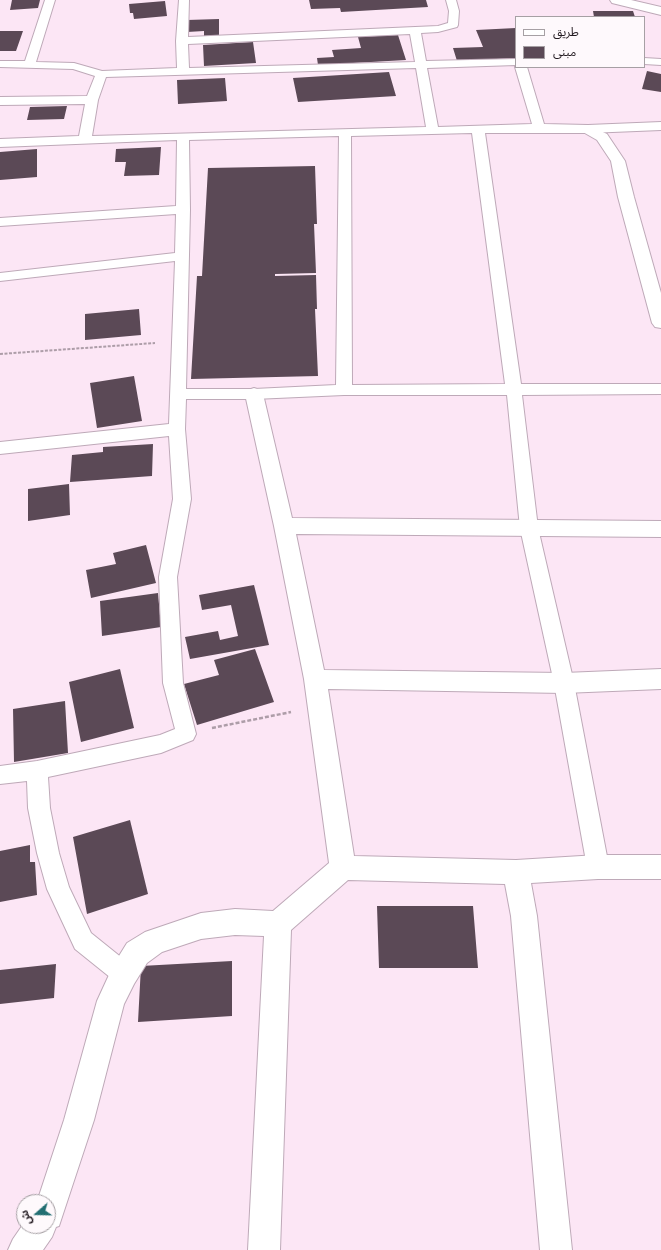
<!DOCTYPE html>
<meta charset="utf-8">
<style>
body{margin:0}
#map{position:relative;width:661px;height:1250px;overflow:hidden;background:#fce6f5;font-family:"Space Grotesk","Noto Sans Arabic",sans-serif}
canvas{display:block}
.legend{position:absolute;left:515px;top:16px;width:130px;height:52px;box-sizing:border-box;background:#fef9fc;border:1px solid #a6a0a4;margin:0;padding:5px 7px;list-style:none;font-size:12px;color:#231b21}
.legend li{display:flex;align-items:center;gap:8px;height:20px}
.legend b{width:20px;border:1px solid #a6a0a4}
.north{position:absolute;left:16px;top:1194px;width:40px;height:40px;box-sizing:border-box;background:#fef9fc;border:1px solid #a6a0a4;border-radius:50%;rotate:250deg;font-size:11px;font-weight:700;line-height:16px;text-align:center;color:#231b21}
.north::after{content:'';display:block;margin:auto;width:14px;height:18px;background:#226e72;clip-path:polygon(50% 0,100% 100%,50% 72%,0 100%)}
</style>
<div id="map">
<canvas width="661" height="1250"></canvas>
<ul class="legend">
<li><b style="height:5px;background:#fff"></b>طريق</li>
<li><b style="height:11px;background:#5b4956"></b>مبنى</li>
</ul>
<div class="north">ش</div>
</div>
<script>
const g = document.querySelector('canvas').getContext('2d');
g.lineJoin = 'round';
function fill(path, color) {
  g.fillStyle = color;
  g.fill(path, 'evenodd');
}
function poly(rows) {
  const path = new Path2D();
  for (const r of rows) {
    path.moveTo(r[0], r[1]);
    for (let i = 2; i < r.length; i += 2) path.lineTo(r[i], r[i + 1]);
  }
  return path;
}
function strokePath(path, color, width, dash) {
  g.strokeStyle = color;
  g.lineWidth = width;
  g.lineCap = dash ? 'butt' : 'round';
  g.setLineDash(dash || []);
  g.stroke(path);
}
fill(poly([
 [12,0,40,0,38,8,10,10],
 [309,0,426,0,428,7,341,12,340,8,311,9],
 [165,1,167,16,134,19,133,13,130,13,129,4],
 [593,11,633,11,635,17,594,17],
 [219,19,219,35,204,36,204,31,187,32,187,20],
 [516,28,516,58,457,61,453,48,483,47,476,30],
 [0,31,23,31,16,51,0,51],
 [398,35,406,60,318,65,317,58,334,57,332,50,361,48,358,37],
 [253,42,256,63,204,66,203,45],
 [647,71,661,74,661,92,642,89],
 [389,72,396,96,298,102,293,78],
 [225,78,227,101,178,104,177,80],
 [67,106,64,119,27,120,30,107],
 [161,147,159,175,124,176,126,162,115,162,116,149],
 [37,149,37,177,0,180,0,152],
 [315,166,317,224,314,224,316,273,275,274,275,276,316,275,317,309,315,309,318,376,191,379,197,276,202,276,208,168],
 [139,309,141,335,85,340,85,314],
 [134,376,142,421,97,428,90,383],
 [153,444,152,476,70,482,72,455,103,452,103,447],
 [69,484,70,515,28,521,28,489],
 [146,545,156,583,91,598,86,570,116,564,113,553],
 [254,585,269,645,190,659,185,637,218,631,220,640,238,636,231,605,202,610,199,595],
 [158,593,161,627,102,636,100,601],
 [255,649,274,702,197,725,184,684,219,675,214,660],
 [120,669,134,728,81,742,69,682],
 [65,701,68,753,14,762,13,709],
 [130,820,148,894,87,914,73,837],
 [30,845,30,862,35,862,37,895,0,902,0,851],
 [377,906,473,906,478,968,379,968],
 [232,961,232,1016,138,1022,141,966],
 [56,964,54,998,0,1004,0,970]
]), '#5b4956');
const lane = poly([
 [45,0,55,0,36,62,74,63,102,71,177,68,176,41,179,0,189,0,188,37,438,26,448,23,449,11,446,0,456,0,459,11,458,25,457,27,438,32,421,33,426,61,516,59,516,65,427,68,438,127,532,124,515,67,516,66,527,67,544,124,588,125,661,122,661,130,588,133,485,133,521,384,661,384,661,394,522,395,538,528,574,683,609,867,606,874,598,878,590,874,587,867,554,683,520,528,507,395,344,395,254,399,186,399,185,429,191,499,177,577,183,683,196,734,193,740,161,753,48,777,50,808,59,853,69,887,91,933,132,966,136,974,132,982,124,986,116,982,75,949,47,889,37,853,28,808,27,781,0,784,0,766,37,761,160,735,175,729,163,683,159,577,173,499,169,436,0,454,0,442,169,424,175,261,0,281,0,273,175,253,176,214,0,226,0,218,176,206,177,140,0,147,0,139,79,136,85,104,0,105,0,97,87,96,95,76,73,69,0,67,0,61,25,61,45,0],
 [410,34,415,62,189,68,188,44,410,34],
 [416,68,426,127,92,136,98,100,106,77,416,68],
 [472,133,505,384,352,385,351,136,472,133],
 [339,136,336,385,254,389,186,389,190,210,189,140,339,136],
 [644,58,661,59,661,65,644,64,644,58]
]);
const street = poly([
 [610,0,631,0,661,7,661,15,612,3,610,0],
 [588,125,607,134,625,161,634,197,661,293,661,328,655,327,652,323,618,197,611,161,597,140,583,132,581,129,583,126,588,125],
 [254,388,260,390,263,394,292,518,661,521,661,537,296,534,324,670,564,673,661,669,661,689,564,693,328,689,354,856,516,860,598,855,661,855,661,879,598,879,531,883,537,916,572,1250,540,1250,511,916,505,884,348,880,291,930,280,1250,248,1250,264,936,235,935,201,939,162,952,147,963,134,984,124,1004,94,1120,59,1226,56,1227,52,1237,43,1250,8,1250,13,1239,24,1223,24,1226,48,1226,48,1202,37,1202,64,1120,97,1001,114,964,127,943,145,932,201,913,235,909,273,911,329,863,304,679,274,526,245,394,248,390,254,388]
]);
strokePath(lane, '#bea9b8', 2);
strokePath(street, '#bea9b8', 2);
strokePath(poly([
 [0,354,155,343]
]), '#ad9da8', 2, [3, 1.5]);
strokePath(poly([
 [212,728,291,712]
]), '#ad9da8', 2.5, [4, 2]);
fill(lane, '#fff');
fill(street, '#fff');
</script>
